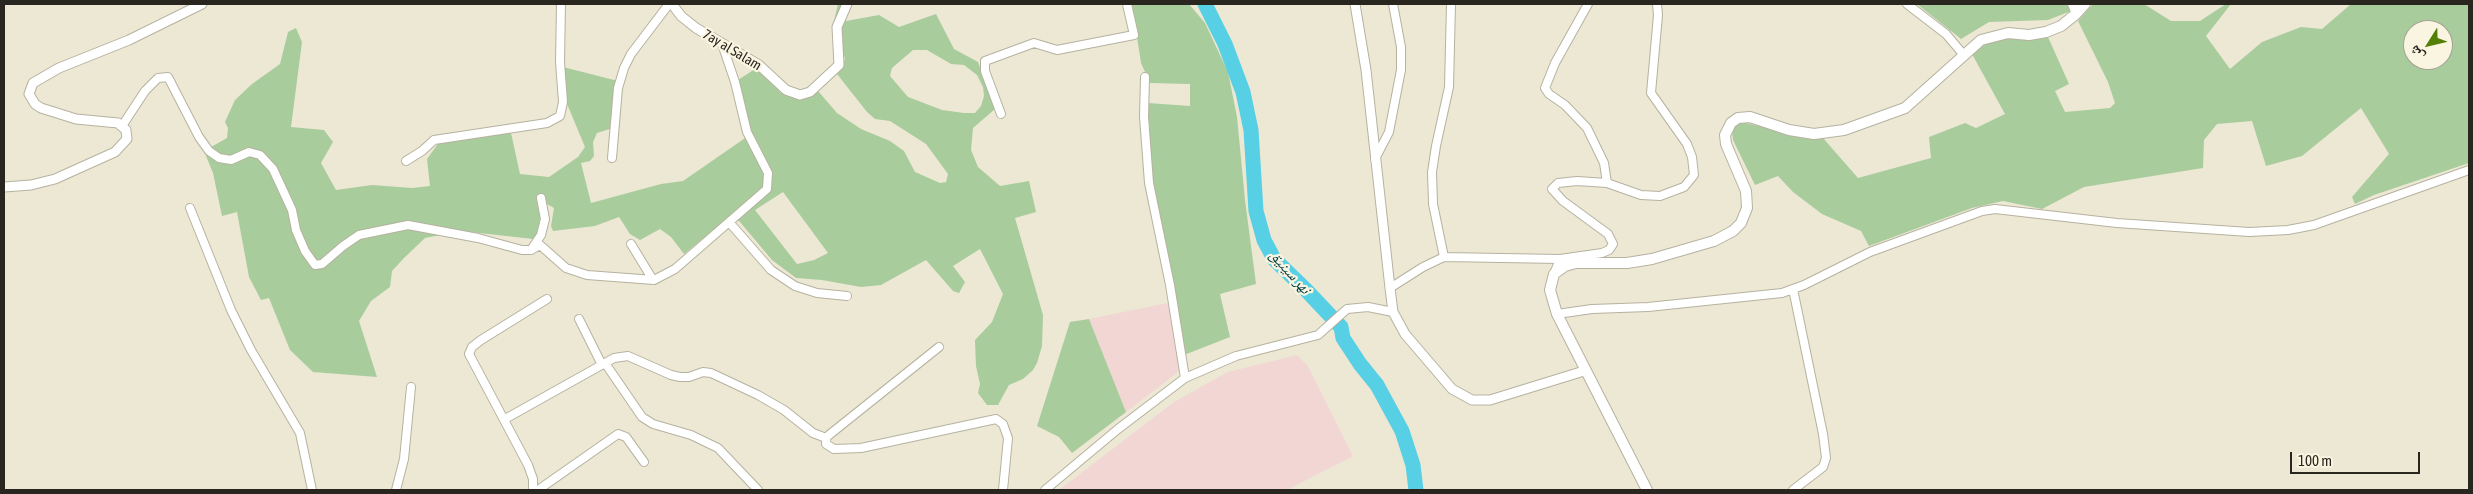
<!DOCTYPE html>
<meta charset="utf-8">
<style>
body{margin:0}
#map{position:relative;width:2473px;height:494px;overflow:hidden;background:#ece8d4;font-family:"Asap Condensed","Noto Naskh Arabic",sans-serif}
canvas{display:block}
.frame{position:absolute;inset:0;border:5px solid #28261f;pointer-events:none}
.north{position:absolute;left:2403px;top:20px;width:50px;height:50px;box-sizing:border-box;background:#f9f5e1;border:1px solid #a5a293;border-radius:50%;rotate:234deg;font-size:14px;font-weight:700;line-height:20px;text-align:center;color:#28261f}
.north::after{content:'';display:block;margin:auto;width:18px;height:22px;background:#537f06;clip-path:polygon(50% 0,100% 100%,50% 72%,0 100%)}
.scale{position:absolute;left:2290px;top:452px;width:130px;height:22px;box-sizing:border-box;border:2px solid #28261f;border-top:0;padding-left:6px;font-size:15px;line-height:18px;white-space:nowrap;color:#28261f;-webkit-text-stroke:4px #f9f5e1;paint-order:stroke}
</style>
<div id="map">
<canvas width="2473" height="494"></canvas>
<div class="frame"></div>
<div class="north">ش</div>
<div class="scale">100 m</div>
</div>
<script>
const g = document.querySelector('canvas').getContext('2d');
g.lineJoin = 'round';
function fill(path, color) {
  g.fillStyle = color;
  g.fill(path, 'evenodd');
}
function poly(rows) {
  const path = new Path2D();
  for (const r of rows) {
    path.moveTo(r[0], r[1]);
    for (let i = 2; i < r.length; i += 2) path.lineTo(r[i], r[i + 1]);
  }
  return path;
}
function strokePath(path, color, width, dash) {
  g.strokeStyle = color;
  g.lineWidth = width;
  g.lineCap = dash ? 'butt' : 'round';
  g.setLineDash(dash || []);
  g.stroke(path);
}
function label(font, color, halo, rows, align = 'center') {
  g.font = font + ' "Asap Condensed","Noto Naskh Arabic",sans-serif';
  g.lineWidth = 4.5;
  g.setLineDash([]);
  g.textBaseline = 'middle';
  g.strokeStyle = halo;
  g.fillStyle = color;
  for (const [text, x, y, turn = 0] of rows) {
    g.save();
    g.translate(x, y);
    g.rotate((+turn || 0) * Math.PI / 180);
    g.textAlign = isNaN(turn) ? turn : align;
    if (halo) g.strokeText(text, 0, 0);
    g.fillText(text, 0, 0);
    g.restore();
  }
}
fill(poly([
 [1168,303,1182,369,1126,412,1089,319],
 [1297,355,1308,366,1353,456,1287,490,1059,490,1174,402,1228,372]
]), '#f1d6d4');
fill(poly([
 [838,4,841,4,846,21,879,15,899,27,936,14,954,49,978,62,995,109,973,128,971,150,978,167,1000,186,1029,181,1036,212,1015,218,1043,315,1042,346,1037,363,1033,370,1023,379,1009,385,998,405,987,405,978,393,980,384,976,366,975,340,992,322,1003,294,980,249,953,266,965,282,959,293,953,291,926,260,881,285,861,287,822,280,796,278,772,260,740,222,731,215,684,254,671,237,660,229,640,240,630,234,619,217,595,226,553,231,551,226,554,208,547,204,545,195,536,197,540,218,538,234,533,239,461,231,425,238,404,258,392,271,390,287,371,301,359,321,377,377,313,372,290,350,269,298,261,300,249,277,237,212,222,216,213,173,204,151,227,138,228,128,225,122,235,100,252,84,280,64,288,32,296,28,302,42,291,127,324,130,333,142,321,163,336,190,372,185,412,188,430,186,427,159,440,141,511,133,520,174,549,177,578,157,585,147,565,99,563,67,622,82,613,128,597,133,593,142,594,156,590,161,581,163,591,203,661,184,683,181,751,134,738,80,758,67,781,93,799,99,842,67,845,59,840,43,832,30],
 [913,50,927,50,951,64,964,65,977,75,983,87,984,96,981,106,975,113,964,113,942,110,908,97,890,76,892,68],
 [837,74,867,112,875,119,890,121,926,144,948,174,946,182,940,183,915,172,904,151,890,141,861,129,837,113,818,91],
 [783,192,828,253,814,260,797,264,755,210],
 [1132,4,1189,4,1205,23,1228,72,1237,117,1245,200,1256,284,1220,294,1230,337,1184,355,1165,238,1153,189,1148,103,1190,106,1190,84,1150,83,1141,63],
 [1917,4,2069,4,2071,11,2048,20,1989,22,1961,39],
 [2093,4,2144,4,2171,21,2200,21,2226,4,2231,4,2206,36,2230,69,2262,42,2301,27,2322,29,2351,4,2469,4,2469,163,2374,195,2355,204,2352,197,2389,154,2361,108,2302,156,2266,166,2252,121,2217,124,2204,140,2203,168,2084,187,2042,209,2003,201,1972,208,1869,246,1861,231,1822,214,1793,192,1778,176,1755,185,1733,140,1732,131,1735,125,1742,122,1796,135,1823,138,1858,178,1931,158,1929,137,1965,123,1976,128,2005,114,1972,54,1981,45,2000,38,2040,39,2048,37,2069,84,2055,91,2065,112,2110,108,2115,103,2108,82,2078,21],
 [2413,30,2443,30,2443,60,2413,60],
 [1089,319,1126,412,1072,453,1059,437,1037,426,1070,322]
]), '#a9cc9d');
strokePath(poly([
 [1205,4,1225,44,1243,92,1251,130,1256,211,1264,240,1274,259,1307,291,1341,327,1343,338,1360,364,1377,385,1402,431,1413,465,1416,490]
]), '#57cfe4', 15);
const minor = poly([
 [1907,4,1946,34,1963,54],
 [2072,4,2076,14],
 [1145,77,1144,117,1149,183,1170,285,1185,378],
 [1001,114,985,71,985,61,1034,43,1057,50,1134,35,1127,4],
 [122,126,145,91,158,78,168,77,199,137,209,151,219,158,231,160,249,152,260,155,273,169,292,210,296,230,305,251,315,265,322,264,343,246,359,235,408,225,478,238,522,250,531,250,540,245,566,268,587,275,654,280,675,269,767,189,768,173,747,132,735,82,722,44],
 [612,158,618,88,624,68,631,54,669,4],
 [1375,159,1389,132,1401,70,1401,47,1393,4],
 [406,161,422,151,434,140,547,123,560,116,563,102,560,62,561,4],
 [1607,183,1641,195,1660,196,1684,187,1694,175,1692,157,1687,144,1651,93,1658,15,1657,4],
 [190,208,231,310,251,350,300,433,312,490],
 [729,222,771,270,795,286,817,293,847,296],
 [631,244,653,280],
 [531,250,541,235,545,219,541,198],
 [1444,257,1433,204,1432,172,1436,146,1449,87,1451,4],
 [1554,274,1560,259,1602,253,1609,250,1613,244,1608,234,1563,201,1552,189,1558,183,1577,181,1607,183,1604,163,1587,128,1565,105,1549,94,1545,88,1555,63,1588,4],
 [1390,288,1423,267,1444,257,1560,259],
 [1557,314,1592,309,1648,307,1782,293,1804,285,1870,252,1982,211,1995,209,2117,223,2249,232,2288,230,2314,225,2469,170],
 [579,319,602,365],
 [939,347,829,435,826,438,826,444,834,449,861,448,996,419,1003,424,1008,438,1003,490],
 [605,363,642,417,653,424,691,435,718,448,758,490],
 [505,419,614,358,628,356,671,375,680,377,689,377,703,372,711,373,758,395,784,410,813,433,826,438],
 [396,490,404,459,411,387],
 [533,490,533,479,528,465,469,354,472,347,481,340,547,299],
 [538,490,618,434,626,437,644,462],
 [1045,490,1118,429,1185,378,1236,356,1318,335,1347,309,1368,307,1393,312],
 [1793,490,1823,467,1826,458,1823,434,1793,289]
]);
const tertiary = poly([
 [672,4,681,16,696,28,759,65,786,90,800,95,810,92,839,65,837,27,847,4],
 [1355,4,1366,70,1390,288,1393,312,1405,334,1452,389,1472,400,1490,400,1584,371],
 [4,187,31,185,55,179,115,152,127,139,126,130,118,123,76,119,41,108,35,104,29,94,33,83,59,68,129,40,202,4]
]);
const secondary = poly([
 [1647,490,1557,314,1550,290,1554,274,1565,266,1576,263,1627,263,1652,259,1714,241,1733,231,1741,223,1747,208,1746,191,1726,144,1725,135,1731,123,1738,118,1750,117,1789,130,1814,134,1844,130,1905,108,1981,40,2008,33,2029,35,2046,32,2061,26,2076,14,2085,4]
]);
strokePath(minor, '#b6b2a0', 10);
strokePath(tertiary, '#b6b2a0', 11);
strokePath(secondary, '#b6b2a0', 12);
strokePath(minor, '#fff', 8);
strokePath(tertiary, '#fff', 9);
strokePath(secondary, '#fff', 10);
label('14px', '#28261f', '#f9f5e1', [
 ["7ay al Salam",732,50,31]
]);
label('italic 15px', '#09424a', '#f9f5e1', [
 ["نهر سينيق",1290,272,48]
]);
</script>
